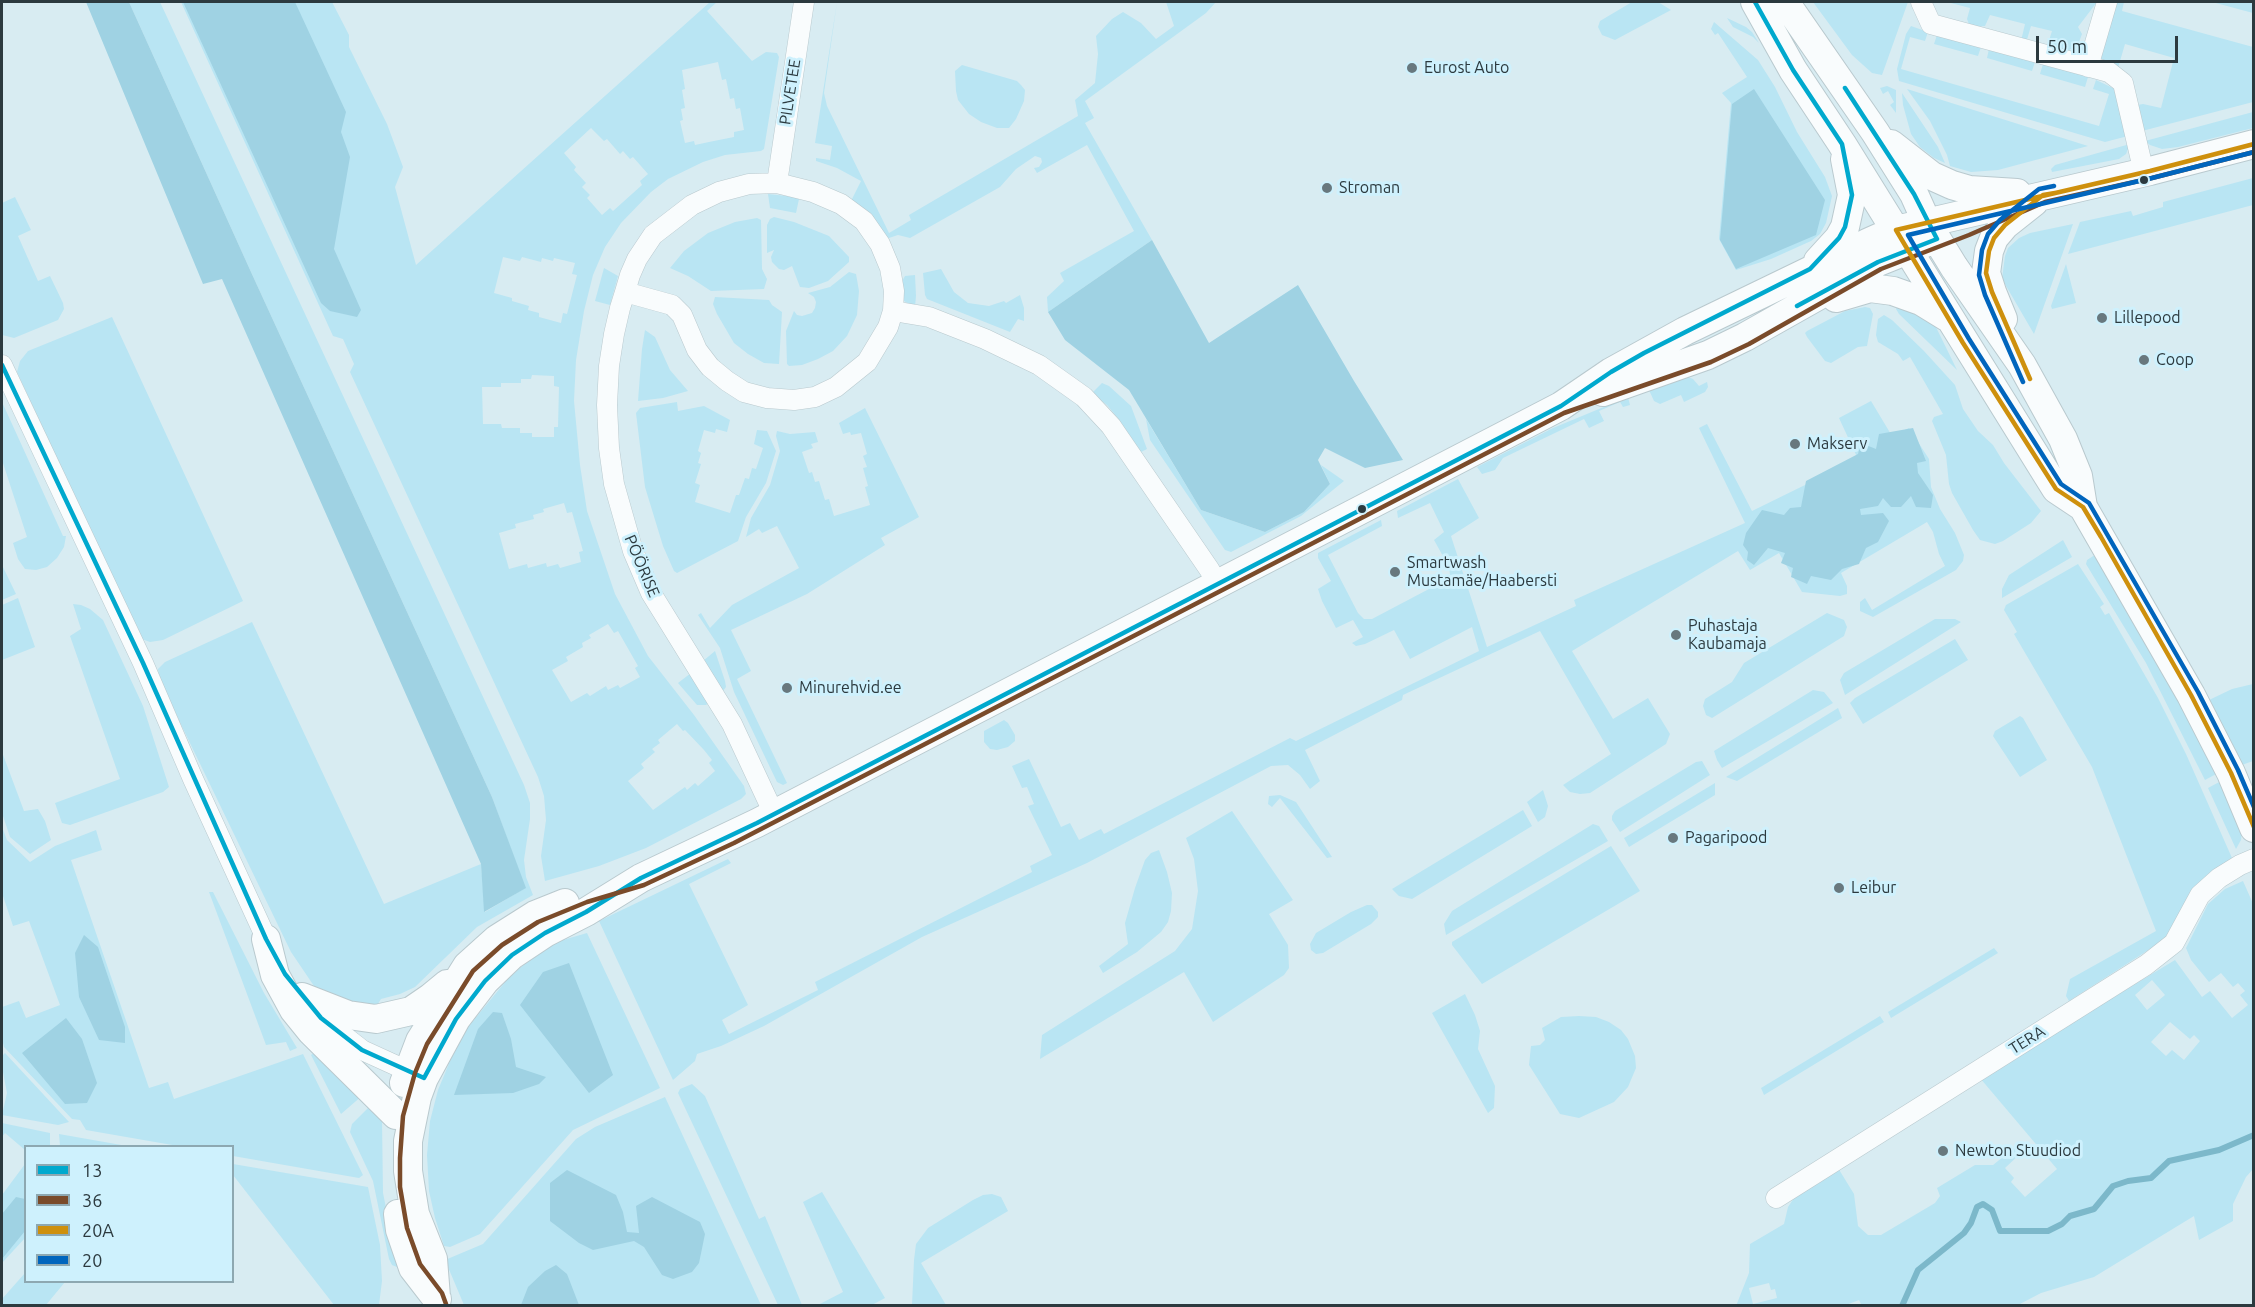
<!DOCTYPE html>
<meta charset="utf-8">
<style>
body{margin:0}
#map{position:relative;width:2255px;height:1307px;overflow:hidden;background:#d8ecf2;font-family:Ubuntu,sans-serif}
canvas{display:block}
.frame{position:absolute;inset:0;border:3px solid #2c3a3f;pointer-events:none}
.legend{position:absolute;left:24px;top:1145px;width:210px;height:138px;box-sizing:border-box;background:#cef1fd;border:2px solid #8da8b1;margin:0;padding:8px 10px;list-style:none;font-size:18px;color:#2c3a3f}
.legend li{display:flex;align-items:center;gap:12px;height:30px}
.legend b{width:30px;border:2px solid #8da8b1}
.scale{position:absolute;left:2036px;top:36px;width:142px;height:27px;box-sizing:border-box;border:3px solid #2c3a3f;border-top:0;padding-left:8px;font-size:18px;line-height:21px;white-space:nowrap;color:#2c3a3f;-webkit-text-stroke:4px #cef1fd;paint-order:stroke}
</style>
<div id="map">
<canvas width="2255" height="1307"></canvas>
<div class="frame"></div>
<ul class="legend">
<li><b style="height:8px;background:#00a9ce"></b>13</li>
<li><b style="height:8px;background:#7a4b2a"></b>36</li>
<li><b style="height:8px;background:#ce900d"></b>20A</li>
<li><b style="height:8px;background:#0065bd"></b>20</li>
</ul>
<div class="scale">50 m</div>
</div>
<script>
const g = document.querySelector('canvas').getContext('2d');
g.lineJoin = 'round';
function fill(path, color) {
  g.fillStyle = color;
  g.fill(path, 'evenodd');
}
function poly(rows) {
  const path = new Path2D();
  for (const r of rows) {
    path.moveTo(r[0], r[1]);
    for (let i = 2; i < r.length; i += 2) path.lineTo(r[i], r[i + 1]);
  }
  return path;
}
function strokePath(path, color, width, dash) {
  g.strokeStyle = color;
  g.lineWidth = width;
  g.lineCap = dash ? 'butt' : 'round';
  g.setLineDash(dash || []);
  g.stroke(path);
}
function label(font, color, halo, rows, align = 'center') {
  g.font = font + ' Ubuntu,sans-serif';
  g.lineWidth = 6;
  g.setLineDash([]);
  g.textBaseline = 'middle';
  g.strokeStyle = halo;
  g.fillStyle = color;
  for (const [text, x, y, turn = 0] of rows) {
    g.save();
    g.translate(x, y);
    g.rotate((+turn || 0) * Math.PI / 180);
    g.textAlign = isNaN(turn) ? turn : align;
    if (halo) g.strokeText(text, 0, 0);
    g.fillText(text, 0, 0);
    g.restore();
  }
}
fill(poly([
 [129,2,160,2,524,785,530,803,530,819,524,860,526,877,533,895,477,927,415,987,400,994,381,999,374,1010,335,1001,314,986,291,952,159,679,158,669,165,662,252,622,384,904,481,864,485,912,525,888,492,797,251,272],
 [181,2,332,2,349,35,349,47,387,124,403,167,395,187,416,265,710,2,717,2,707,11,752,61,766,52,777,53,779,57,764,149,761,151,725,155,703,162,668,179,651,192,621,223,605,247,593,275,584,311,576,360,574,401,580,465,587,511,615,594,648,656,694,715,744,786,746,794,741,799,646,848,599,866,545,881,541,856,546,820,544,796,538,777,350,372,354,364,343,339,333,336],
 [718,62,722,80,726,79,730,99,734,98,736,109,740,108,744,130,734,132,734,137,709,142,695,145,694,141,685,143,680,121,683,120,681,109,685,108,682,90,685,89,682,70],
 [591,128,604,141,607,139,620,154,623,151,630,159,633,157,648,174,640,181,642,185,613,211,610,208,602,215,587,198,590,195,582,187,586,183,574,170,576,167,564,153],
 [503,257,520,261,522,257,541,262,542,258,553,261,554,258,575,263,572,274,577,275,567,314,563,313,561,323,539,317,539,313,528,310,529,306,512,301,512,298,494,293],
 [532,375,554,376,554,386,559,387,558,427,554,427,554,437,532,437,532,433,520,433,520,428,502,428,501,424,483,424,482,387,501,387,501,383,521,383,521,379,531,379],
 [564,503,567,513,572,512,583,551,579,552,581,562,560,568,558,564,547,567,546,563,528,568,527,564,509,569,499,533,516,528,515,524,534,519,533,515,544,512,543,509],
 [608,624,614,633,618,631,638,666,635,668,640,677,620,688,618,685,608,690,606,686,590,696,587,693,571,702,552,670,568,661,566,657,583,647,582,643,591,638,589,635],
 [677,724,683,731,685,730,704,750,712,760,709,763,715,771,698,786,695,783,687,790,685,787,653,810,628,781,644,768,641,764,655,752,652,749,660,743,658,740],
 [837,2,824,93,827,106,889,233,911,220,909,215,1078,116,1075,100,1095,83,1098,54,1096,36,1112,19,1123,12,1141,23,1156,39,1174,26,1166,2,1216,2,1206,13,1085,101,1094,118,1085,123,1152,240,1048,312,1047,297,1064,281,1060,273,1134,231,1087,145,1037,173,1034,168,1039,167,1042,162,1041,158,1035,156,1016,169,1000,187,910,238,898,235,886,239,851,201,861,181,837,168,816,161,816,158,830,160,832,146,815,143],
 [1632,2,1658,2,1671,10,1615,40,1602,35,1598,27,1600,21],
 [1813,2,1908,2,1882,75,1872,73,1852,55],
 [1947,2,2097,2,2078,27,2082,34,2079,42,2066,53,2047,47,2052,31,2031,26,2026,43,2021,41,2025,24,1990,15,1985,26,1970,27,1967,19,1970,8],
 [2115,2,2124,2,2122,11,2253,47,2253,102,2142,131,2137,105,2143,104,2161,108,2174,58,2125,44,2118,68,2102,62,2100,50],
 [2212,2,2253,2,2253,13],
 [1727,18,1746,27,1752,32,1759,43,1753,37,1733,27],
 [1714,22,1758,60,1775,87,1797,132,1825,177,1832,196,1826,223,1820,234,1811,241,1771,259,1736,270,1719,239,1731,103,1722,93,1747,77,1718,33,1715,35,1711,29],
 [1911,26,1928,32,1925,41,1910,37,1901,69,2099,126,2109,94,2093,89,2096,80,2115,89,2128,136,2105,142,1899,81,1897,69,1906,34],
 [1937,35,1981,47,1978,56,1934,44],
 [1989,49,2035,62,2032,71,1987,58],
 [2043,64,2088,77,2085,87,2040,74],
 [962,65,1017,81,1021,85,1025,90,1024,101,1016,119,1009,128,997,128,981,122,969,114,958,100,956,91,955,71],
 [1887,86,1896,90,1896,113,1890,105,1894,102,1888,91,1883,94,1880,88],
 [1907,89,2088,146,1998,170,1971,172,1950,166,1947,155,1930,121],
 [1902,93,1938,147,1945,163,1934,158,1920,147,1911,134,1903,105],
 [2253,112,2253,128,2178,147,2162,149,2150,145,2145,141],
 [2130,144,2126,154,2119,159,2052,172,2051,169,2055,165],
 [2253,178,2253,205,2068,254,2080,222,2131,211,2133,216,2163,207,2163,202],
 [768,194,796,197,799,199,796,213,770,208],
 [15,197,31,230,18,236,38,281,50,276,63,303,64,309,58,320,14,338,2,335,2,203],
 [774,217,794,222,829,236,849,257,849,262,828,281,809,288,800,287,792,266,784,270,779,269,772,262,771,257,774,250,767,253,767,225,770,219],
 [757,218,761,220,762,269,767,279,764,289,711,291,688,276,670,268,684,251,708,233,735,222],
 [2073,224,2034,334,2002,279,2005,256,2008,248,2019,238,2030,233],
 [2066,264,2076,303,2052,309,2051,306],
 [604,268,618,276,610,305,595,301],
 [941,269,954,292,968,303,989,306,1004,301,1006,303,1020,295,1024,308,1024,321,1018,319,1010,332,927,299,925,295,923,273],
 [849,272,856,274,859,291,857,315,847,336,833,351,818,359,802,365,789,366,787,364,786,331,794,311,797,315,802,316,812,313,815,308,816,302,814,297,808,293,830,287],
 [915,275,916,296,915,307,904,301,901,295,900,285,905,276],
 [715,297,769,300,772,305,782,312,779,364,764,363,748,354,734,343,717,314,713,304],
 [1899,301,1933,321,1957,370,1899,314,1896,309],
 [1865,307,1870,308,1873,314,1867,346,1858,347,1831,363,1825,361,1807,337,1805,333,1807,331,1845,311],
 [1884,315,1892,320,1924,351,1955,385,1963,409,1978,431,1993,445,2004,463,2041,511,2031,523,2003,541,1995,544,1980,540,1973,530,1952,493,1949,484,1946,455,1932,421,1934,417,1943,414,1910,357,1903,361,1898,354,1878,342,1876,335,1878,319],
 [112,317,243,601,163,640,150,642,139,638,17,372,20,361,28,351],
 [645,330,655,337,670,370,688,391,663,398,638,401,642,349],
 [1688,377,1693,379,1699,386,1707,382,1708,387,1705,392,1684,402,1681,395,1660,404,1654,401,1649,390],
 [1102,383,1109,386,1131,406,1147,449,1141,452,1117,417,1107,405,1092,393],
 [1628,397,1630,405,1623,407,1620,402,1599,411,1604,421,1589,428,1584,419,1503,458,1495,470,1482,474,1477,467,1553,428],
 [1871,401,1892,436,1909,428,1929,459,1931,487,1940,509,1955,533,1964,555,1963,561,1956,570,1873,617,1860,611,1860,602,1865,598,1872,610,1945,566,1939,554,1933,532,1927,522,1841,573,1847,586,1847,594,1840,596,1802,592,1779,553,1750,570,1738,551,1572,651,1613,719,1648,698,1670,734,1666,744,1590,793,1580,794,1570,792,1563,785,1611,754,1540,631,1403,695,1402,700,1305,750,1320,781,1310,789,1300,775,1288,765,1271,766,1087,863,922,937,764,1026,721,1046,697,1054,695,1061,673,1080,599,921,728,859,731,863,689,884,748,1005,722,1020,729,1034,818,990,815,982,1032,872,1030,866,1052,855,1028,806,1034,804,1027,787,1022,788,1012,766,1029,759,1061,827,1070,823,1079,840,1101,829,1104,834,1290,738,1296,741,1479,651,1472,627,1410,659,1394,630,1365,644,1356,646,1352,643,1363,637,1353,620,1336,628,1322,601,1318,589,1331,581,1318,558,1318,553,1381,520,1382,526,1328,555,1358,613,1364,619,1372,619,1446,580,1450,575,1449,567,1434,540,1444,532,1430,503,1398,518,1397,511,1458,479,1479,518,1451,536,1487,647,1576,606,1574,600,1745,523,1699,428,1707,424,1752,511,1858,459,1839,418],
 [2,402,63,536,66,536,64,547,57,558,47,567,36,570,25,569,18,559,13,543,27,537,2,460],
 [677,402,678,411,704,406,730,420,727,432,716,429,715,433,704,430,698,451,701,453,698,463,701,464,695,483,700,485,695,502,730,513,736,495,739,495,745,478,749,479,752,468,756,469,763,448,754,444,757,430,767,431,776,451,766,483,746,517,738,541,677,573,674,571,663,546,645,487,636,413,640,408],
 [865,408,919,517,881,538,885,545,807,594,731,630,751,671,737,679,787,783,783,785,777,782,734,692,720,648,698,615,701,613,710,628,732,605,799,568,777,526,762,533,759,529,746,537,751,518,770,485,780,451,776,436,777,431,790,434,815,432,818,442,811,444,813,448,802,452,809,473,812,472,815,482,819,481,825,500,829,499,834,516,870,505,865,487,868,486,863,468,867,467,863,456,867,454,861,433,851,435,850,432,843,434,839,423],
 [1146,419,1201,510,1265,532,1304,512,1330,484,1321,465,1344,481,1301,516,1231,552,1225,550,1150,440],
 [2063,540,2072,557,2002,598,2002,589,2009,575],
 [2098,553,2218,773,2205,780,2146,663,2086,564,2087,560],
 [2078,564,2104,604,2100,607,2105,615,2109,613,2158,698,2186,754,2232,858,2199,883,2167,938,2069,1001,2066,996,2070,979,2156,931,2092,767,2014,634,2017,632,2004,610,2006,605],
 [2,565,16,594,2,600],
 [18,598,35,647,2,660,2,605],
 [73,604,81,605,90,609,103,620,143,706,169,787,163,792,70,825,62,823,55,803,120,779,70,636,81,629],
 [1827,613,1844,620,1847,627,1844,636,1712,718,1706,715,1703,706,1705,699,1732,682,1744,663],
 [1935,619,1955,619,1961,622,1845,695,1840,680,1844,673],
 [1955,639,1968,660,1863,724,1850,703,1855,698],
 [715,651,725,681,726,687,723,691,703,661],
 [691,673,709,702,706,705,697,705,678,683],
 [2253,684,2253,761,2239,766,2207,701,2232,689],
 [1813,690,1824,692,1833,703,1722,768,1717,760,1714,751],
 [1838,708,1842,718,1737,781,1726,777],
 [2020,716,2023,718,2047,760,2020,777,1993,736,1995,731],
 [1004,720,1008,723,1015,735,1015,741,1008,747,997,750,990,749,984,742,984,731],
 [2,752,24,811,38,809,45,821,51,840,30,854,10,837,2,813],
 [1702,761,1710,775,1620,832,1612,820,1612,816,1615,811,1696,762],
 [2223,780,2242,830,2241,840,2236,849,2208,788],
 [1715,783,1715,795,1629,847,1624,838],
 [1543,790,1548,806,1545,817,1538,822,1527,802],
 [1280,795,1296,802,1332,857,1327,858,1280,798,1272,807,1268,804,1269,796],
 [1523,810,1532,826,1412,899,1399,896,1392,889],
 [1232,811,1293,900,1269,914,1288,945,1289,968,1284,975,1213,1022,1184,972,1040,1059,1042,1035,1175,951,1192,929,1198,891,1194,859,1186,838],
 [1593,824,1599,826,1608,841,1446,935,1444,924,1452,911],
 [2,827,7,840,30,862,55,846,96,830,102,850,71,860,149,1088,168,1082,174,1099,303,1054,363,1175,359,1178,233,1156,232,1146,178,1146,86,1130,80,1120,72,1119,4,1047,2,1039,2,1007,19,1001,26,1018,60,1005,29,921,13,926,2,893],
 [1611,846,1640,891,1482,984,1452,945,1452,942],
 [1159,850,1167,872,1172,893,1171,911,1168,922,1161,932,1137,952,1103,973,1099,966,1128,944,1125,923,1135,888,1145,860,1151,853],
 [2243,881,2254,906,2254,1168,2246,1177,2233,1204,2233,1221,2199,1240,2194,1216,2094,1277,2041,1293,2018,1305,1862,1306,1859,1300,1846,1305,1736,1306,1749,1273,1750,1244,1784,1224,1788,1207,1794,1198,1814,1181,1818,1184,1838,1168,1854,1194,1858,1226,1868,1235,1881,1235,1935,1203,1940,1196,1937,1188,1975,1165,1993,1165,2019,1144,2023,1149,2021,1153,2005,1168,2014,1178,2011,1182,2025,1197,2057,1169,1980,1078,2175,960,2202,997,2210,991,2232,1018,2248,1005,2240,995,2245,991,2238,983,2233,987,2221,973,2209,982,2191,960,2186,948,2208,904,2225,889],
 [2152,980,2165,995,2147,1010,2135,995],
 [2170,1022,2190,1039,2194,1035,2200,1041,2184,1060,2172,1050,2166,1056,2151,1042],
 [1769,1283,1771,1290,1775,1289,1777,1298,1753,1304,1749,1288],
 [209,892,213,892,264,993,297,1048,290,1051,286,1042,266,1045],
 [1367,905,1372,905,1378,912,1378,917,1371,924,1323,953,1316,954,1311,950,1310,944,1316,933,1351,912],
 [587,933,660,1088,573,1130,480,1234,450,1247,444,1246,435,1218,429,1191,427,1155,430,1121,438,1090,450,1061,468,1027,506,981,521,967,556,942],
 [1994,948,1998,953,1891,1018,1888,1012],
 [1465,994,1475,1015,1480,1031,1478,1049,1495,1086,1494,1108,1488,1113,1432,1013],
 [1579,1016,1596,1017,1609,1022,1621,1030,1628,1039,1635,1056,1636,1068,1628,1087,1614,1102,1579,1118,1560,1114,1529,1065,1531,1046,1540,1045,1545,1040,1542,1028,1561,1017],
 [1880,1016,1884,1022,1764,1095,1761,1088],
 [315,1052,363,1095,341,1114,311,1055],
 [5,1053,69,1122,58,1125,2,1115,7,1093,2,1067,2,1056],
 [692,1084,705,1096,759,1219,765,1216,802,1305,778,1305,678,1093,680,1089],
 [665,1097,761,1305,464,1305,445,1260,483,1244,576,1139,595,1127],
 [373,1103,380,1112,382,1121,383,1193,389,1223,402,1265,397,1267,392,1265,389,1259,373,1181,350,1132,352,1124],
 [2,1123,50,1133,50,1146,26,1146,25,1150,5,1133,2,1137],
 [59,1134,127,1146,60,1146],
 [25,1164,25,1238,2,1263,2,1195],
 [233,1164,368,1187,380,1245,382,1281,379,1305,334,1305,233,1175],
 [822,1192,885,1298,872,1305,818,1305,843,1292,803,1202],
 [992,1194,1001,1197,1008,1211,921,1263,946,1305,912,1305,914,1260,916,1244,928,1228,973,1200,983,1195],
 [25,1273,26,1282,65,1282,46,1305,2,1305,2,1299]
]), '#b9e5f3');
fill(poly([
 [86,2,129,2,251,272,492,797,526,888,484,912,481,864,222,279,203,284],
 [183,2,295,2,346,112,341,132,350,157,334,249,361,310,357,317,330,311,321,303],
 [1754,89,1825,200,1816,235,1736,269,1720,240,1732,104],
 [1152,240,1209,343,1298,285,1354,381,1403,460,1365,468,1325,448,1318,460,1330,484,1304,512,1265,532,1201,510,1129,390,1065,340,1048,312],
 [1913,428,1926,461,1917,463,1918,473,1933,495,1931,508,1916,507,1911,496,1901,507,1891,507,1883,498,1878,506,1860,509,1861,515,1883,513,1889,521,1878,542,1866,548,1859,564,1842,569,1831,580,1811,576,1807,584,1791,577,1793,568,1781,563,1785,553,1768,548,1754,565,1747,560,1748,552,1743,545,1746,533,1762,510,1784,515,1790,508,1801,507,1806,481,1858,454,1861,443,1876,449,1879,434],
 [84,935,98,947,125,1027,125,1043,99,1040,79,997,75,953],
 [569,963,613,1075,589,1093,520,1005,543,972],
 [493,1012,502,1013,511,1039,516,1067,546,1077,539,1084,513,1093,454,1095,478,1029],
 [66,1018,82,1039,97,1083,87,1103,65,1104,22,1053],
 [567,1170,616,1195,623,1212,627,1232,639,1233,636,1206,652,1197,700,1222,705,1234,699,1263,692,1272,673,1279,662,1275,644,1247,634,1241,593,1250,579,1243,550,1221,550,1183],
 [16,1197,25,1199,25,1231,2,1259,2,1214],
 [556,1265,567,1274,579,1305,521,1305,528,1287,545,1271]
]), '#9fd2e3');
strokePath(poly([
 [1902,1306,1918,1270,1964,1233,1971,1223,1977,1207,1983,1204,1992,1210,2000,1231,2048,1231,2062,1224,2070,1216,2094,1209,2113,1186,2128,1181,2151,1178,2169,1161,2219,1150,2254,1135]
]), '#7cb8ca', 6);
const minor = poly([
 [1921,2,1931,24,2109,72,2123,83,2144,173],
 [2088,67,2107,2],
 [777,183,804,2],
 [625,292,672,305,682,315,697,350,710,367,727,381,744,392,767,398,794,400,815,397,836,387,867,362,888,327,893,311,894,291,890,268,880,244,864,221,841,204,813,192,777,183,749,184,719,192,692,205,653,235,637,259,630,275,625,292,620,308,614,334,609,366,607,405,609,448,614,484,633,551,651,593,732,724,774,814],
 [893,311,929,317,985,339,1039,365,1084,397,1111,426,1209,569,1218,584],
 [2,365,143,663,193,779,272,951],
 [307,1002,321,1018,362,1050,419,1076],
 [1776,1198,2146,965,2174,943,2200,895,2219,878,2240,865,2254,859]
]);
const secondary = poly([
 [1755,2,1793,70,1842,144,2048,476,2056,489,2083,507],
 [1785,2,1875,132,1914,194,1927,223,1954,267,2022,365,2063,439,2078,476,2083,507,2191,695,2231,773,2254,828],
 [1891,144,1932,176,1952,185,1969,190,2017,193],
 [1818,261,1839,238,1845,227,1852,195,1845,159],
 [1836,298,1870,288,1893,291,1921,301,1947,317],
 [2003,319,1992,292,1986,273,1989,251,1994,238,2005,225,2034,202],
 [1603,392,1708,355,1745,337,1878,262,1925,243],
 [266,939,275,975,294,1010,311,1031,396,1115],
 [302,997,348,1015,376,1019,411,1011,430,998,447,984],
 [404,1083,420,1041,467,966,497,939,535,915,565,903],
 [398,1214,400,1230,413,1268,437,1299],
 [436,1297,433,1259,415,1214,408,1171,408,1141,417,1097,424,1078,456,1019,485,981,512,955,545,933,586,912,641,878,757,823,1561,406,1611,372,1685,331,1867,243,1896,230,2150,171,2254,144]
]);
strokePath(minor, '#b9c9ce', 21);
strokePath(secondary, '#b9c9ce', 30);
strokePath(minor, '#f9fcfd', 20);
strokePath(secondary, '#f9fcfd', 28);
strokePath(poly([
 [1797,306,1878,262,1937,239,1914,194,1845,88],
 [2,365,143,663,266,939,285,974,321,1018,362,1050,424,1078,456,1019,485,981,512,955,545,933,586,912,641,878,757,823,1561,406,1611,372,1644,353,1810,269,1839,238,1845,227,1852,195,1842,144,1793,70,1755,2]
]), '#00a9ce', 4.5);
strokePath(poly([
 [446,1304,442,1293,420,1264,407,1228,400,1187,400,1158,403,1116,415,1073,427,1044,473,971,502,945,538,922,587,902,644,885,734,843,1564,413,1711,362,1749,344,1881,269,1969,235,2045,202,2152,178,2254,152]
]), '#7a4b2a', 4.5);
strokePath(poly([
 [2254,144,2150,171,1896,230,1963,343,2056,489,2083,507,2101,537,2191,695,2231,773,2254,827],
 [2030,379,1992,292,1986,273,1989,251,1994,238,2005,225,2043,195,2055,193]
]), '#ce900d', 4.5);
strokePath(poly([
 [2254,152,2152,178,1908,235,1969,339,2061,484,2089,503,2198,692,2238,770,2254,807],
 [2023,382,1985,295,1979,275,1982,250,1988,234,2000,220,2039,189,2054,186]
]), '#0065bd', 4.5);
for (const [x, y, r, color] of [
 [1412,68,6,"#68787e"],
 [2144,180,5,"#2c3a3f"],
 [1327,188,6,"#68787e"],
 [2102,318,6,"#68787e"],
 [2144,360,6,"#68787e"],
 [1795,444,6,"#68787e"],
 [1362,509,5,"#2c3a3f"],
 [1395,572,6,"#68787e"],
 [1676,635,6,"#68787e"],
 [787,688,6,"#68787e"],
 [1673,838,6,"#68787e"],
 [1839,888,6,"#68787e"],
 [1943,1151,6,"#68787e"]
]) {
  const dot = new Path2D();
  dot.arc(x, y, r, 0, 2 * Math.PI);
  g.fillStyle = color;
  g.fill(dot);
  strokePath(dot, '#cef1fd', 2);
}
label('16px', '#2c3a3f', '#cef1fd', [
 ["Eurost Auto",1424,68],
 ["Stroman",1339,188],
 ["Lillepood",2114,318],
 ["Coop",2156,360],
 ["Makserv",1807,444],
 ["Smartwash",1407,563],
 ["Mustamäe/Haabersti",1407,581],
 ["Puhastaja",1688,626],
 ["Kaubamaja",1688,644],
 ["Minurehvid.ee",799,688],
 ["Pagaripood",1685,838],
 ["Leibur",1851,888],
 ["Newton Stuudiod",1955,1151]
], 'left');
label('16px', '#2c3a3f', '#cef1fd', [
 ["PILVETEE",790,92,-81],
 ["PÖÖRISE",642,566,67],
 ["TERA",2027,1040,-32]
]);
</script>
